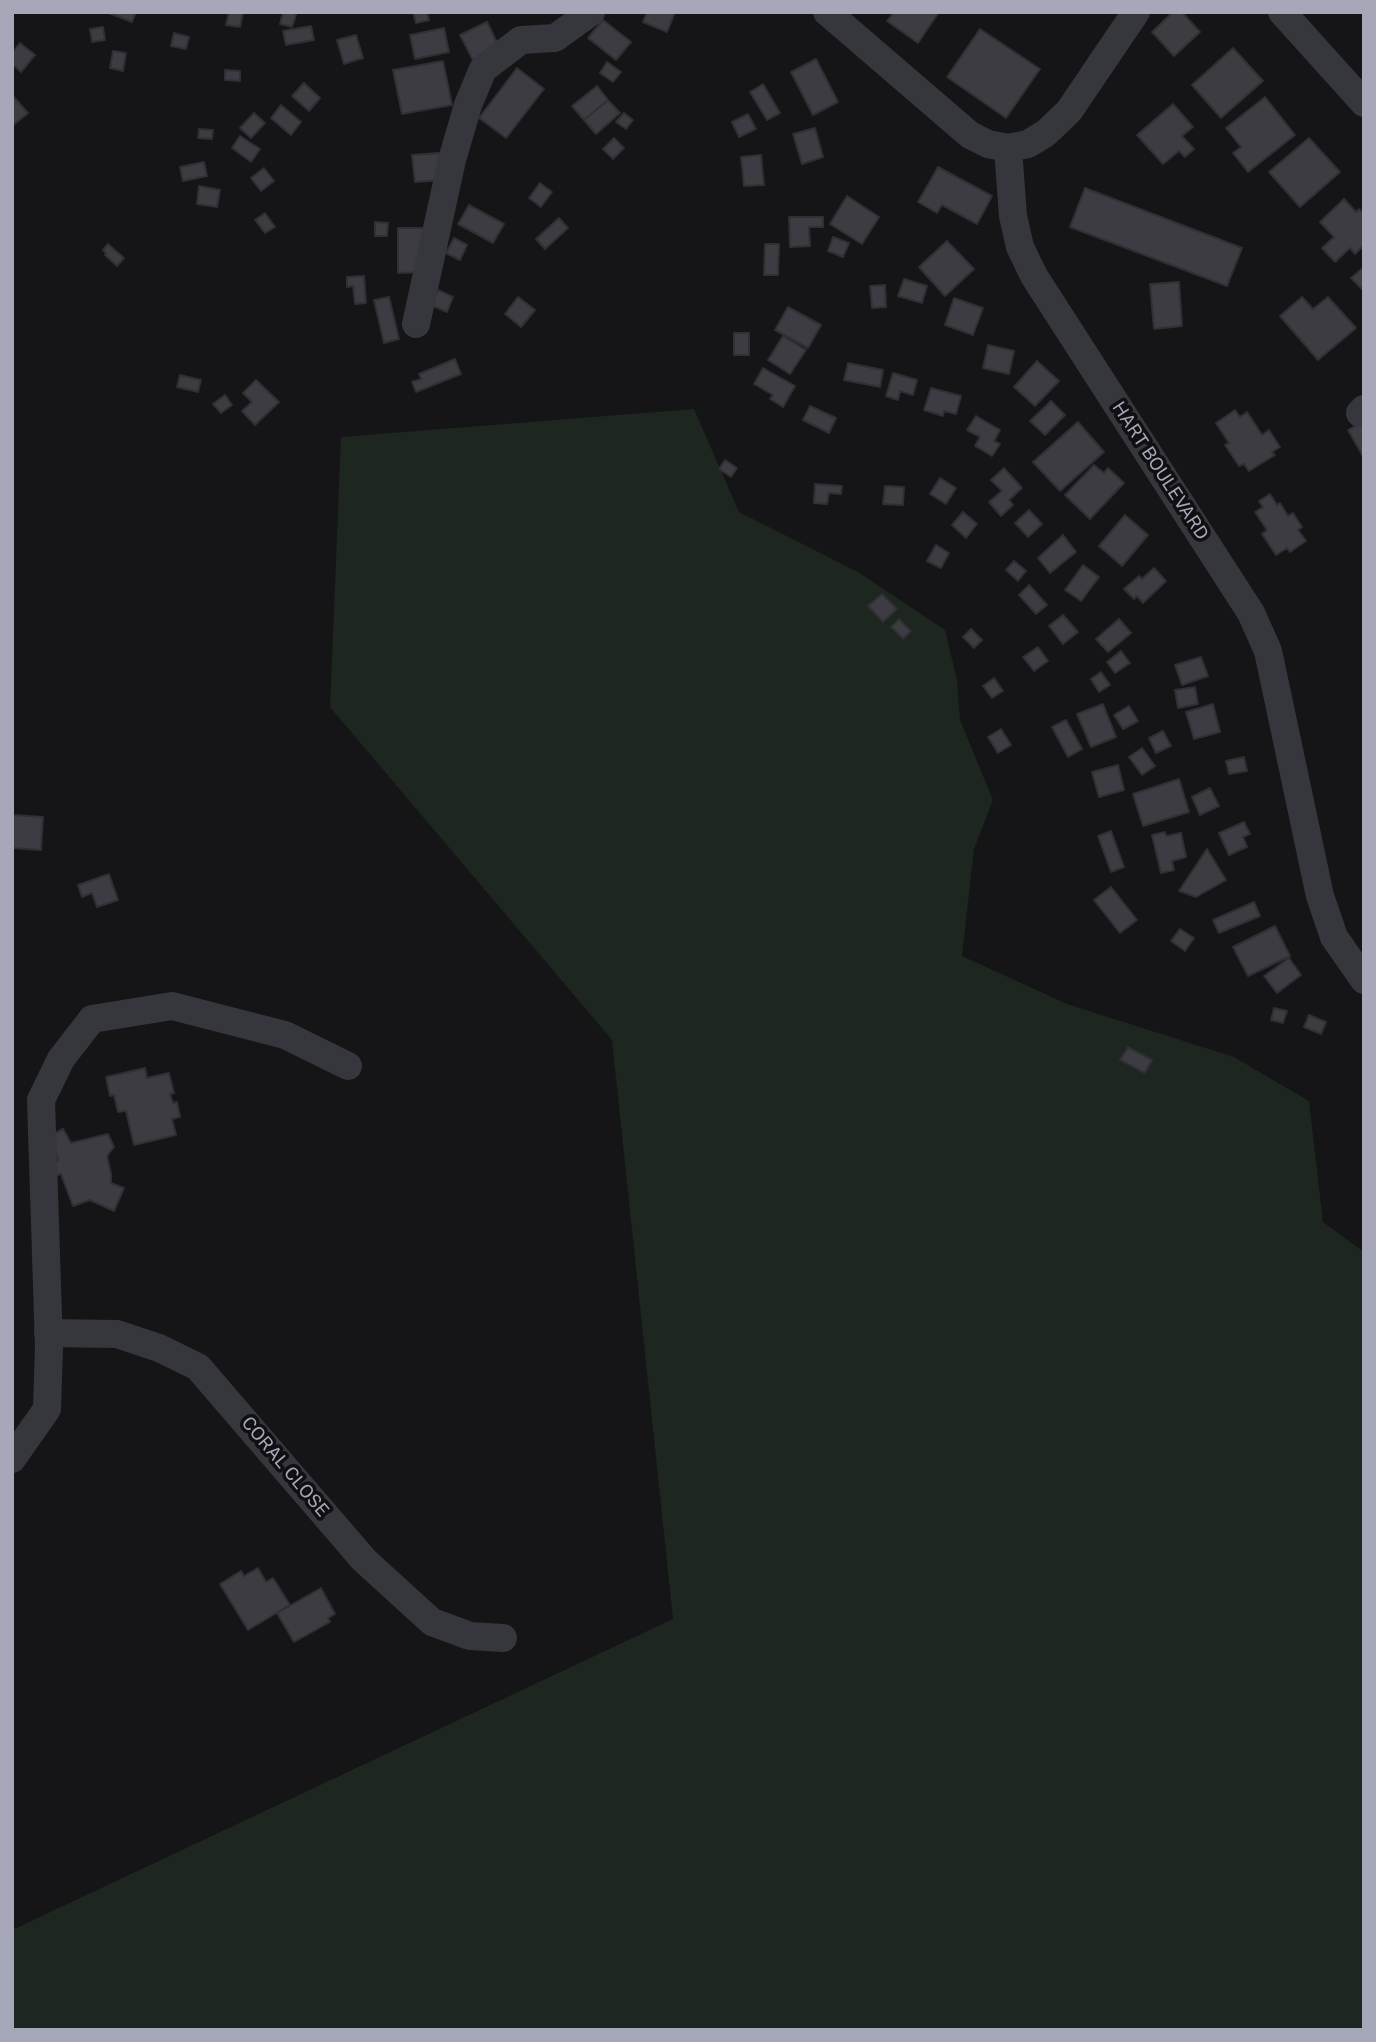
<!DOCTYPE html>
<style>
body{margin:0}
#map{position:relative;width:1376px;height:2042px;overflow:hidden;background:#151517;font-family:"Public Sans",sans-serif}
canvas{display:block}
.frame{position:absolute;inset:0;border:14px solid #a6a8b9;pointer-events:none}
</style>
<div id="map">
<canvas width="1376" height="2042"></canvas>
<div class="frame"></div>
</div>
<script>
const g = document.querySelector('canvas').getContext('2d');
g.lineJoin = 'round';
function fill(path, color) {
  g.fillStyle = color;
  g.fill(path, 'evenodd');
}
function poly(rows) {
  const path = new Path2D();
  for (const r of rows) {
    path.moveTo(r[0], r[1]);
    for (let i = 2; i < r.length; i += 2) path.lineTo(r[i], r[i + 1]);
  }
  return path;
}
function strokePath(path, color, width, dash) {
  g.strokeStyle = color;
  g.lineWidth = width;
  g.lineCap = dash ? 'butt' : 'round';
  g.setLineDash(dash || []);
  g.stroke(path);
}
function label(font, color, halo, rows, align = 'center') {
  g.font = font + ' "Public Sans",sans-serif';
  g.lineWidth = 7;
  g.setLineDash([]);
  g.textBaseline = 'middle';
  g.strokeStyle = halo;
  g.fillStyle = color;
  for (const [text, x, y, turn = 0] of rows) {
    g.save();
    g.translate(x, y);
    g.rotate((+turn || 0) * Math.PI / 180);
    g.textAlign = isNaN(turn) ? turn : align;
    if (halo) g.strokeText(text, 0, 0);
    g.fillText(text, 0, 0);
    g.restore();
  }
}
fill(poly([
 [694,409,739,512,858,572,945,630,957,680,960,720,993,800,974,849,962,956,1067,1004,1234,1057,1309,1101,1323,1222,1364,1252,1364,2030,12,2030,12,1930,673,1619,612,1040,330,707,341,437]
]), '#1d261f');
const building = poly([
 [106,12,136,12,132,22,106,12],
 [229,12,243,12,240,27,226,25,229,12],
 [283,12,297,12,292,27,280,24,283,12],
 [413,12,427,12,429,20,416,23,413,12],
 [647,12,675,12,667,32,643,22,647,12],
 [894,12,939,12,918,43,887,21,894,12],
 [1173,12,1182,12,1200,32,1174,56,1152,32,1173,12],
 [603,20,631,42,616,60,588,38,603,20],
 [487,22,501,51,475,64,460,35,487,22],
 [311,26,314,40,286,45,283,31,311,26],
 [103,27,105,40,92,42,90,29,103,27],
 [444,28,449,52,415,59,410,35,444,28],
 [980,29,1040,69,1006,118,947,77,980,29],
 [174,33,189,37,186,49,171,46,174,33],
 [356,35,363,58,344,64,337,40,356,35],
 [20,43,35,55,21,72,12,64,12,53,20,43],
 [1233,48,1263,81,1221,118,1192,85,1233,48],
 [113,51,126,53,123,71,110,68,113,51],
 [816,59,838,102,813,115,791,72,816,59],
 [443,61,452,105,402,114,393,70,443,61],
 [607,62,621,72,613,82,600,73,607,62],
 [517,68,544,89,506,138,479,118,517,68],
 [225,70,240,71,240,81,225,80,225,70],
 [304,83,320,98,309,111,292,96,304,83],
 [763,84,780,113,767,120,750,92,763,84],
 [597,86,608,100,584,120,572,106,597,86],
 [12,95,28,113,12,126,12,95],
 [1265,97,1295,135,1248,172,1233,153,1241,147,1226,128,1265,97],
 [608,100,620,113,596,134,584,120,608,100],
 [1173,104,1193,127,1182,136,1194,149,1185,157,1179,151,1163,164,1137,135,1173,104],
 [281,105,301,122,291,135,271,118,281,105],
 [254,113,265,123,251,138,240,128,254,113],
 [624,113,633,120,626,129,616,122,624,113],
 [748,114,756,129,739,137,732,122,748,114],
 [815,128,823,157,802,164,793,134,815,128],
 [199,129,213,130,212,139,198,138,199,129],
 [240,136,260,149,251,162,232,148,240,136],
 [614,138,624,148,613,159,603,149,614,138],
 [1309,138,1340,172,1300,207,1269,172,1309,138],
 [439,153,441,180,415,182,412,155,439,153],
 [761,155,764,185,744,186,741,157,761,155],
 [204,162,207,176,183,181,180,167,204,162],
 [938,167,992,196,977,224,942,205,937,213,918,202,938,167],
 [264,168,274,181,261,191,251,178,264,168],
 [540,183,552,192,541,207,529,198,540,183],
 [199,186,220,190,217,207,197,204,199,186],
 [1085,188,1242,248,1227,286,1070,227,1085,188],
 [847,196,879,217,862,244,830,224,847,196],
 [1344,199,1356,212,1359,209,1364,214,1364,245,1355,254,1350,248,1335,262,1322,248,1334,237,1320,222,1344,199],
 [469,205,504,224,493,243,458,224,469,205],
 [265,213,275,227,265,233,255,220,265,213],
 [789,217,823,217,823,227,809,227,810,246,790,247,789,217],
 [559,218,568,228,545,249,536,239,559,218],
 [375,222,388,223,387,236,375,236,375,222],
 [398,228,425,228,426,272,398,273,398,228],
 [833,237,849,243,843,257,828,251,833,237],
 [454,238,467,245,460,260,446,253,454,238],
 [947,241,974,269,945,296,919,267,947,241],
 [108,244,124,258,117,266,105,255,106,253,103,250,108,244],
 [765,244,779,244,778,275,764,275,765,244],
 [1364,267,1364,291,1351,278,1364,267],
 [364,276,366,303,355,304,353,286,347,287,347,277,364,276],
 [904,279,927,286,922,303,898,296,904,279],
 [1179,282,1182,326,1154,329,1150,284,1179,282],
 [885,285,886,307,872,308,870,286,885,285],
 [438,290,453,297,447,312,431,305,438,290],
 [389,297,399,339,384,343,374,300,389,297],
 [518,297,535,310,521,327,505,314,518,297],
 [1302,297,1313,309,1328,297,1356,328,1318,360,1280,316,1302,297],
 [954,298,983,308,973,335,945,325,954,298],
 [788,307,821,325,808,348,775,330,788,307],
 [734,333,749,333,749,355,734,355,734,333],
 [783,336,806,350,790,374,768,360,783,336],
 [988,345,1014,351,1009,374,983,368,988,345],
 [455,359,461,374,416,392,412,382,421,379,419,374,455,359],
 [1037,361,1059,381,1035,406,1014,387,1037,361],
 [848,363,883,370,880,387,844,380,848,363],
 [763,368,795,386,783,407,770,399,773,395,754,384,763,368],
 [893,373,917,380,913,395,900,391,898,400,886,396,893,373],
 [180,375,201,380,198,392,177,387,180,375],
 [256,380,279,402,255,425,242,411,252,402,243,393,256,380],
 [931,388,961,396,956,414,944,411,943,416,924,410,931,388],
 [225,395,232,405,221,413,213,404,225,395],
 [1051,401,1065,415,1045,435,1030,421,1051,401],
 [810,406,836,418,829,433,803,420,810,406],
 [1235,410,1240,417,1247,412,1262,435,1269,430,1280,447,1272,452,1275,455,1249,471,1244,464,1239,466,1225,445,1229,443,1216,423,1235,410],
 [976,416,1000,430,994,441,1000,444,992,456,975,446,980,437,967,430,976,416],
 [1078,422,1104,452,1060,491,1033,462,1078,422],
 [1362,422,1364,425,1364,458,1348,430,1362,422],
 [725,460,737,468,731,477,719,469,725,460],
 [1094,465,1104,473,1108,468,1124,483,1090,519,1065,495,1094,465],
 [1004,468,1022,488,1009,500,1013,505,1001,516,989,502,1002,491,991,480,1004,468],
 [940,478,956,488,946,504,930,494,940,478],
 [815,484,842,486,841,494,829,493,827,504,814,503,815,484],
 [885,486,904,487,903,505,883,504,885,486],
 [1270,494,1277,505,1280,503,1288,516,1293,513,1302,527,1298,530,1306,541,1290,552,1287,548,1276,555,1262,534,1267,530,1255,512,1263,507,1259,501,1270,494],
 [1029,510,1042,524,1028,537,1015,523,1029,510],
 [963,512,977,524,966,538,952,525,963,512],
 [1125,515,1148,535,1122,566,1099,546,1125,515],
 [1063,535,1076,552,1050,573,1038,558,1063,535],
 [936,545,949,553,941,568,927,561,936,545],
 [1014,561,1026,571,1018,581,1006,570,1014,561],
 [1083,565,1099,577,1081,601,1065,590,1083,565],
 [1154,568,1166,581,1143,603,1137,596,1134,599,1124,589,1139,576,1142,579,1154,568],
 [1029,585,1047,605,1036,614,1019,595,1029,585],
 [882,594,897,609,883,622,868,606,882,594],
 [1063,615,1078,632,1063,644,1049,626,1063,615],
 [899,619,911,631,903,639,891,627,899,619],
 [1119,619,1131,633,1108,652,1096,639,1119,619],
 [971,629,982,640,974,648,963,637,971,629],
 [1038,647,1048,661,1034,671,1023,657,1038,647],
 [1121,651,1130,663,1115,673,1107,662,1121,651],
 [1201,657,1208,676,1182,685,1175,665,1201,657],
 [1101,672,1110,685,1099,692,1091,679,1101,672],
 [994,678,1003,691,992,698,983,686,994,678],
 [1195,687,1198,704,1178,708,1175,690,1195,687],
 [1103,704,1116,737,1091,747,1077,714,1103,704],
 [1213,704,1220,732,1194,739,1186,712,1213,704],
 [1129,706,1138,721,1123,729,1114,715,1129,706],
 [1066,720,1082,749,1068,757,1052,727,1066,720],
 [1001,729,1011,745,998,753,988,737,1001,729],
 [1163,731,1171,746,1156,753,1149,738,1163,731],
 [1142,748,1155,766,1142,775,1129,757,1142,748],
 [1244,757,1247,771,1229,774,1226,761,1244,757],
 [1118,765,1124,790,1099,797,1092,772,1118,765],
 [1179,779,1189,812,1143,826,1133,794,1179,779],
 [1210,788,1219,806,1200,815,1192,797,1210,788],
 [12,815,43,817,41,850,12,848,12,815],
 [1244,822,1250,834,1243,837,1247,847,1229,855,1219,833,1244,822],
 [1111,831,1124,867,1111,872,1098,836,1111,831],
 [1165,832,1166,836,1181,833,1186,857,1172,861,1174,870,1161,873,1152,835,1165,832],
 [1207,849,1226,880,1196,897,1179,891,1207,849],
 [109,874,118,900,97,907,92,893,82,897,78,885,109,874],
 [1111,887,1137,920,1120,933,1094,900,1111,887],
 [1254,902,1260,916,1219,933,1213,920,1254,902],
 [1275,926,1290,956,1248,976,1233,947,1275,926],
 [1180,929,1194,938,1185,951,1171,941,1180,929],
 [1289,958,1301,975,1277,993,1264,976,1289,958],
 [1274,1008,1287,1011,1283,1023,1271,1020,1274,1008],
 [1309,1015,1326,1022,1321,1034,1304,1027,1309,1015],
 [1128,1047,1152,1060,1145,1073,1120,1060,1128,1047],
 [145,1068,147,1078,169,1073,174,1093,170,1094,173,1103,177,1102,180,1117,172,1119,176,1135,134,1145,126,1111,118,1112,114,1095,110,1096,106,1077,145,1068],
 [63,1129,71,1143,108,1134,114,1147,107,1156,111,1174,111,1183,124,1188,114,1211,90,1200,73,1206,61,1174,50,1177,46,1164,58,1160,55,1150,46,1138,63,1129],
 [258,1568,266,1582,273,1578,290,1605,248,1630,220,1584,241,1571,244,1576,258,1568],
 [321,1588,335,1614,328,1618,330,1622,294,1642,277,1613,321,1588]
]);
fill(building, '#3d3c42');
strokePath(building, '#302f33', 2);
strokePath(poly([
 [827,12,970,135,988,144,1008,148,1028,144,1046,133,1069,111,1136,12],
 [1282,12,1364,103],
 [1008,148,1013,216,1020,247,1034,276,1251,613,1268,651,1320,896,1334,937,1364,980],
 [416,324,452,160,468,105,483,69,521,40,555,38,591,12],
 [1360,413,1364,409],
 [48,1333,117,1334,159,1348,198,1367,364,1560,432,1622,470,1636,503,1638],
 [12,1459,47,1409,49,1347,41,1100,61,1059,92,1019,172,1006,285,1035,348,1066]
]), '#36363d', 28);
label('18px', '#a6a8b9', '#101012', [
 ["HART BOULEVARD",1160,471,57],
 ["CORAL CLOSE",285,1467,50]
]);
</script>
